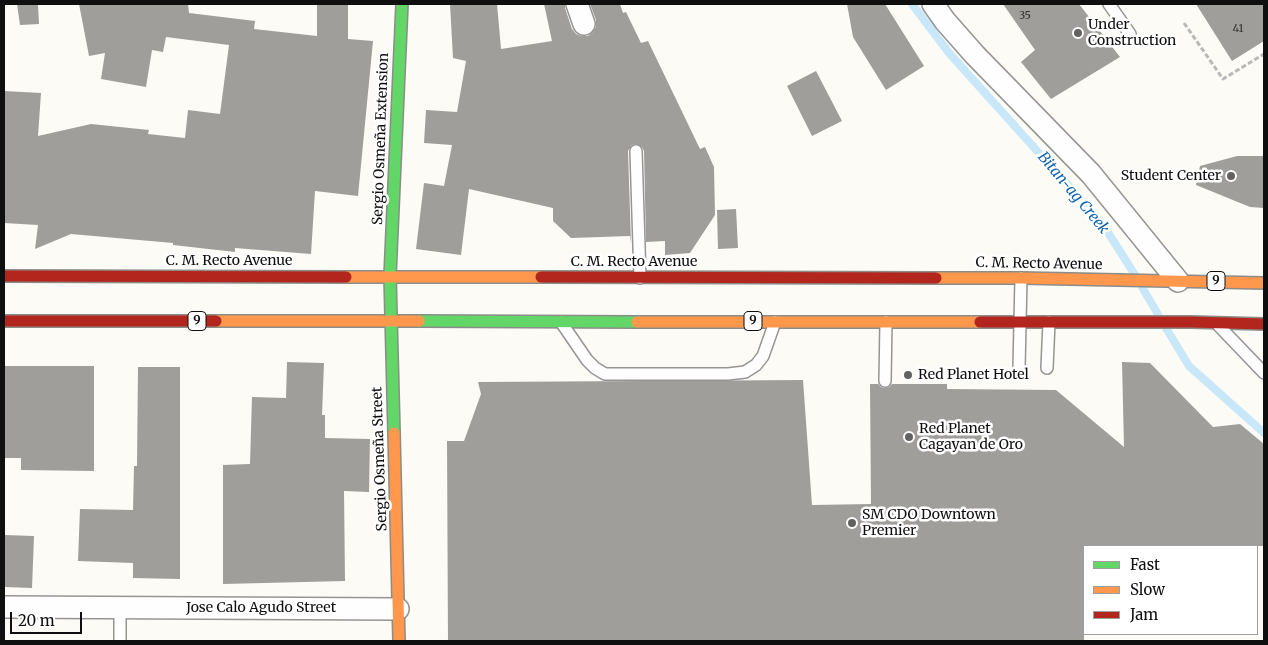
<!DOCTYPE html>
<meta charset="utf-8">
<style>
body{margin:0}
#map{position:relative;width:1268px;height:645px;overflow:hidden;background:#fcfbf5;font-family:Merriweather,serif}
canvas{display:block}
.frame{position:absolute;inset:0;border:5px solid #0f0f0f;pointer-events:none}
.legend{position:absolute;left:1083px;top:545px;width:175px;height:90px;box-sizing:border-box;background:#fff;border:1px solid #9f9f9f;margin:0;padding:6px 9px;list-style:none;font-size:15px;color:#0f0f0f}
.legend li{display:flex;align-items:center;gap:10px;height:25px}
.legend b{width:25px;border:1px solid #9f9f9f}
.scale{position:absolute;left:10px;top:612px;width:72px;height:22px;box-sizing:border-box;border:2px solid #0f0f0f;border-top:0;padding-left:6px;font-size:15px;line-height:18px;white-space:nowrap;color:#0f0f0f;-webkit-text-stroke:4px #fff;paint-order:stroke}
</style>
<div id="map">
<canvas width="1268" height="645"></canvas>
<div class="frame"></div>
<ul class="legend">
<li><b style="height:6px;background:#63d668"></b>Fast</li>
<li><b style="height:6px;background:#ff974d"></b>Slow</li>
<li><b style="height:6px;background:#b3261e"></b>Jam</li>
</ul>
<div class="scale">20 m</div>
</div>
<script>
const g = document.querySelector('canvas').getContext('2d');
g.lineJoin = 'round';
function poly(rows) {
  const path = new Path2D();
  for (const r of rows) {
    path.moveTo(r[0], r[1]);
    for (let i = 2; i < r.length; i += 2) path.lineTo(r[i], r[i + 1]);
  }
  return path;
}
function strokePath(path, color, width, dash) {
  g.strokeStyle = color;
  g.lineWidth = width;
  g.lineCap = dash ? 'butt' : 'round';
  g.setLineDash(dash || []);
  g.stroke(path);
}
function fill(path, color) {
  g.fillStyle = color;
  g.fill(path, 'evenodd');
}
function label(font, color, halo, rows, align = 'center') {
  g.font = font + ' Merriweather,serif';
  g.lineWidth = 5;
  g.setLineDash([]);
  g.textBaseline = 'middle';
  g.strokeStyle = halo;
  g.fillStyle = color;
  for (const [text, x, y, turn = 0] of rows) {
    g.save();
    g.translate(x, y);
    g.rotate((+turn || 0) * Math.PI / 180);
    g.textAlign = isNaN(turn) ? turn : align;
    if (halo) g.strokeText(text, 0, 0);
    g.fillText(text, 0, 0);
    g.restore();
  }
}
strokePath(poly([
 [912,4,949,53,1102,223,1135,275],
 [1142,287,1159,316],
 [1166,328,1189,366,1264,433]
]), '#c8e7f9', 8);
fill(poly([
 [17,4,38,4,39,24,20,25],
 [79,4,188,4,189,13,255,21,254,29,317,36,317,4,348,4,348,39,373,41,358,196,315,191,311,254,235,248,235,252,173,245,173,243,71,234,35,249,38,225,4,223,4,91,41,93,38,136,91,124,149,130,148,134,185,138,188,110,220,114,229,45,166,37,163,52,152,50,146,87,101,79,105,53,89,56],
 [450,4,497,4,501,49,552,41,544,4,565,4,565,8,572,29,576,34,582,36,588,36,593,32,596,27,596,20,590,4,620,4,623,13,626,12,641,43,648,41,700,149,705,147,714,167,715,215,690,253,665,255,665,241,646,242,644,151,642,147,636,144,632,145,628,151,631,243,630,236,571,238,553,221,553,208,469,189,461,255,416,249,424,183,444,186,452,145,424,143,426,110,457,112,466,61,453,58],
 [847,4,885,4,924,66,886,90,853,37],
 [1003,4,1079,4,1120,57,1051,99,1021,62,1035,50],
 [1196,4,1264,4,1264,41,1232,61],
 [816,71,842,121,812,136,787,86],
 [1237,156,1264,156,1264,208,1250,207,1196,185,1200,166],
 [736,209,738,248,718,249,717,210],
 [287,362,324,363,322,415,325,415,325,438,370,439,369,492,344,491,345,581,223,584,223,465,250,464,252,397,286,398],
 [1122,362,1150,363,1213,427,1240,424,1264,444,1264,546,1084,546,1084,641,448,641,447,441,464,441,481,394,478,382,803,380,812,505,871,504,870,384,878,384,881,387,884,388,889,387,892,384,947,384,947,389,1056,390,1124,447],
 [4,366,94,366,94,471,21,470,21,458,4,458],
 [138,367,180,367,180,579,133,578,133,563,78,561,80,509,133,510,134,466,137,466],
 [4,535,34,536,32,588,4,587]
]), '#a09e9a');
const lane = poly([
 [1109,4,1130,34],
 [636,151,640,278],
 [561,322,587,360,595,368,605,374,728,374,745,372,756,365,763,356,775,322],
 [1219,326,1264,373],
 [1019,368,1021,278],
 [1047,368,1049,322],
 [885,381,886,322],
 [120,607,120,641]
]);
const street = poly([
 [577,4,584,24],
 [933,4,945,21,975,55,1091,174,1178,281],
 [4,607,398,609]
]);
const fast = poly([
 [419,321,637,322],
 [394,433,390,276,402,4]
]);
const slow = poly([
 [346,277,541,277],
 [936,278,1021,278,1264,283],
 [216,321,419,321],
 [637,322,980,322],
 [394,433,399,641]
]);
const jam = poly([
 [4,276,346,277],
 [541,277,936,278],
 [4,321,216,321],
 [980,322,1191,322,1264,324]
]);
strokePath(lane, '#969593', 14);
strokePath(street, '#969593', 24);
strokePath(fast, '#8c8c89', 14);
strokePath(slow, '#8c8c89', 14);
strokePath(jam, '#8c8c89', 14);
strokePath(poly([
 [1184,23,1223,79,1264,54]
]), '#b9b9b8', 3, [5, 2.5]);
strokePath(lane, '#fffefe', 11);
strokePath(street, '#fffefe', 21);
strokePath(fast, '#63d668', 11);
strokePath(slow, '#ff974d', 11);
strokePath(jam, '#b3261e', 11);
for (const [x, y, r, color] of [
 [1078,33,5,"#626260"],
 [1231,176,5,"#626260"],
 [908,375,5,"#626260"],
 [909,437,5,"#626260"],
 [852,523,5,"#626260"]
]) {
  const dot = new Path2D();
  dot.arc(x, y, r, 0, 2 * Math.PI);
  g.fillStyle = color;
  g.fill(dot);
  strokePath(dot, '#fff', 2);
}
label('11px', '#333332', null, [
 ["35",1025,16],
 ["41",1238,29]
]);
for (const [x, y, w] of [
 [1216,281,18],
 [197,321,18],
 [753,321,18]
]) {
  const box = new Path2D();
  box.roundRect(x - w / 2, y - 9.5, w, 19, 4);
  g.fillStyle = '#fff';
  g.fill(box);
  strokePath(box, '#0f0f0f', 1);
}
label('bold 12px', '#0f0f0f', null, [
 ["9",1216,281],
 ["9",197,321],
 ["9",753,321]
]);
label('14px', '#0f0f0f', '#fff', [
 ["Under",1088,25],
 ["Construction",1088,41],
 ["Student Center",1221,176,"right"],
 ["Red Planet Hotel",918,375],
 ["Red Planet",919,429],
 ["Cagayan de Oro",919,445],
 ["SM CDO Downtown",862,515],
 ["Premier",862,531]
], 'left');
label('14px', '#0f0f0f', '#fff', [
 ["Sergio Osmeña Extension",381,139,-88],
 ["C. M. Recto Avenue",229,261],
 ["C. M. Recto Avenue",634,262],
 ["C. M. Recto Avenue",1039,264,1],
 ["Sergio Osmeña Street",380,459,-92],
 ["Jose Calo Agudo Street",261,608]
]);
label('italic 15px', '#0d63ac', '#fff', [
 ["Bitan-ag Creek",1073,193,50]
]);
</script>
